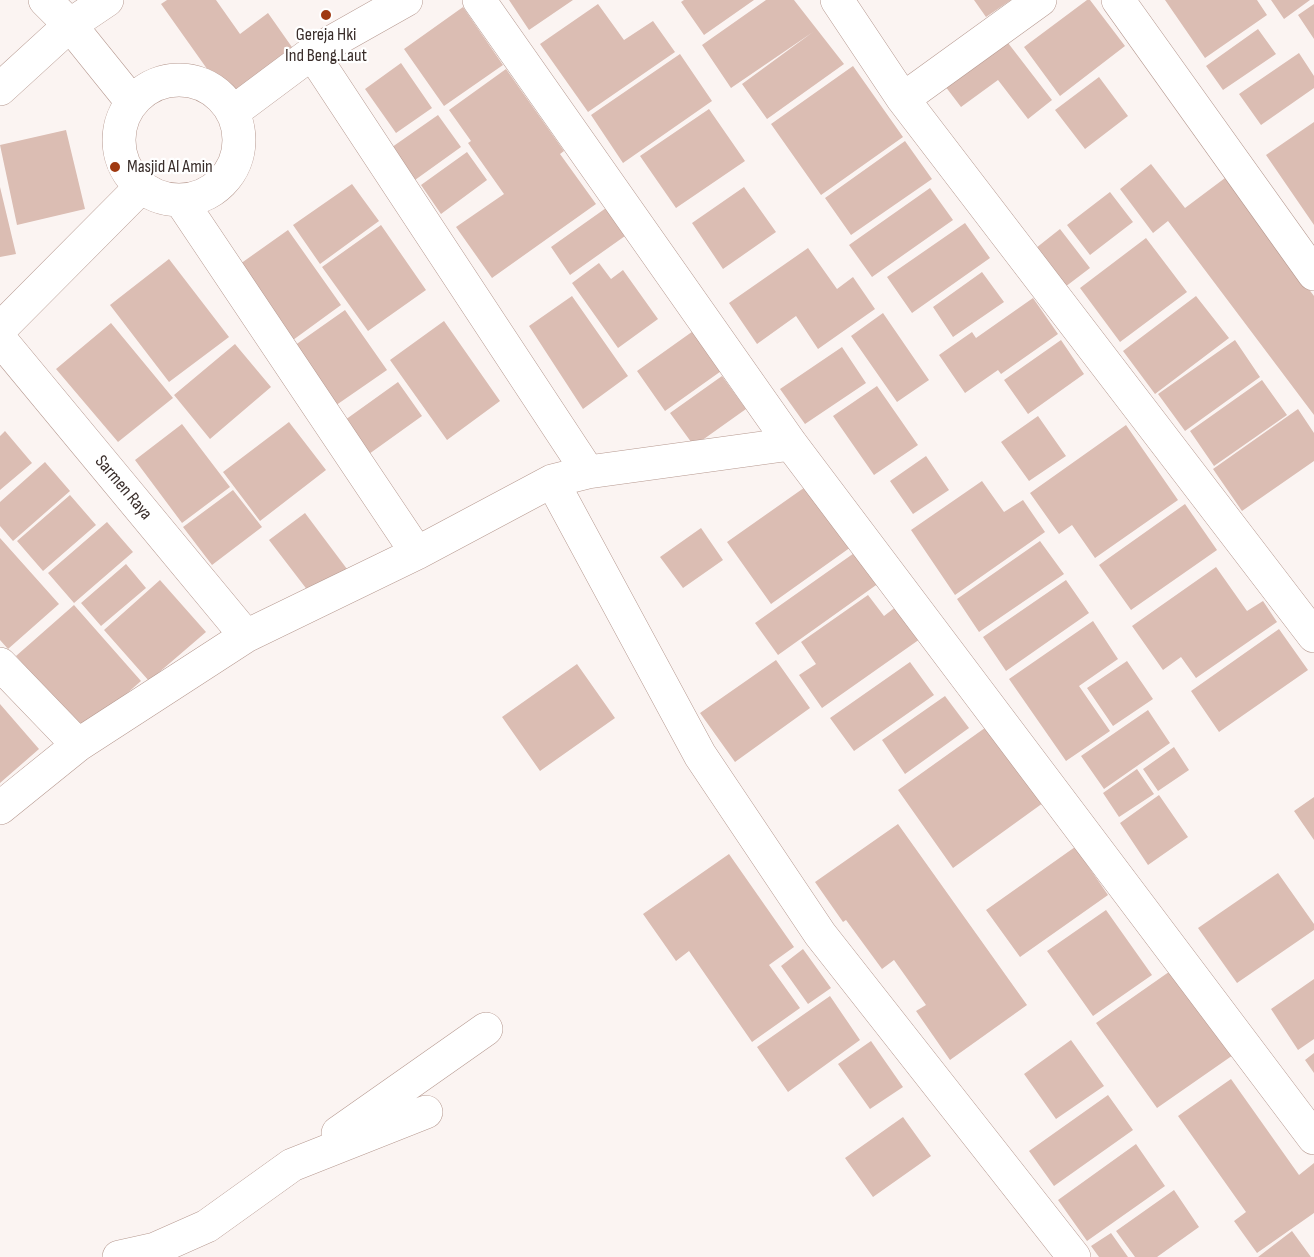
<!DOCTYPE html>
<style>
body{margin:0}
canvas{display:block;background:#fbf4f2}
</style>
<canvas width="1314" height="1257"></canvas>
<script>
const g = document.querySelector('canvas').getContext('2d');
g.lineJoin = 'round';
function fill(path, color) {
  g.fillStyle = color;
  g.fill(path, 'evenodd');
}
function poly(rows) {
  const path = new Path2D();
  for (const r of rows) {
    if (r.length === 3) {
      path.moveTo(r[0] + r[2], r[1]);
      path.arc(r[0], r[1], r[2], 0, 2 * Math.PI);
      continue;
    }
    path.moveTo(r[0], r[1]);
    for (let i = 2; i < r.length; i += 2) path.lineTo(r[i], r[i + 1]);
  }
  return path;
}
function strokePath(path, color, width, dash) {
  g.strokeStyle = color;
  g.lineWidth = width;
  g.lineCap = dash ? 'butt' : 'round';
  g.setLineDash(dash || []);
  g.stroke(path);
}
function label(font, color, halo, rows, align = 'center') {
  g.font = font + ' "Sofia Sans Condensed",sans-serif';
  g.lineWidth = 4.5;
  g.setLineDash([]);
  g.textBaseline = 'middle';
  g.strokeStyle = halo;
  g.fillStyle = color;
  for (const [text, x, y, turn = 0] of rows) {
    g.save();
    g.translate(x, y);
    g.rotate((+turn || 0) * Math.PI / 180);
    g.textAlign = isNaN(turn) ? turn : align;
    if (halo) g.strokeText(text, 0, 0);
    g.fillText(text, 0, 0);
    g.restore();
  }
}
fill(poly([
 [167,0,216,0,240,34,268,13,294,50,227,97,161,4],
 [509,0,573,0,529,30],
 [684,0,754,0,704,35,681,2],
 [766,0,794,0,844,64,767,119,742,84,813,32,731,88,702,45],
 [974,0,1011,0,986,17],
 [1087,0,1090,0,1125,46,1060,96,1024,47],
 [1165,0,1257,0,1267,15,1205,58],
 [1271,0,1310,0,1284,19],
 [598,4,624,40,653,21,675,52,588,112,540,44],
 [1314,4,1314,39,1298,15],
 [463,7,503,65,444,106,404,49],
 [1258,29,1276,54,1223,90,1206,66],
 [1005,39,1052,100,1028,119,998,80,961,107,945,86],
 [1299,53,1314,76,1314,88,1261,125,1239,94],
 [680,54,712,101,623,163,591,115],
 [401,63,432,108,396,133,365,89],
 [853,66,903,137,821,195,771,124],
 [506,69,564,151,560,154,596,204,492,278,456,227,504,194,468,143,471,141,449,110],
 [1099,77,1128,116,1085,149,1055,110],
 [709,109,745,161,676,208,640,156],
 [438,115,461,147,408,185,385,152],
 [1314,122,1314,225,1266,155],
 [66,130,85,209,17,225,0,145],
 [905,141,932,179,851,235,825,198],
 [467,152,487,180,441,214,421,185],
 [1151,164,1185,208,1225,178,1314,296,1314,415,1168,221,1153,233,1120,189],
 [352,184,379,221,320,264,293,225],
 [0,187,16,254,0,257],
 [744,187,776,232,723,269,692,223],
 [930,188,953,220,872,277,849,245],
 [1110,192,1133,222,1090,255,1067,225],
 [606,208,625,236,570,275,551,247],
 [965,223,990,258,912,313,887,277],
 [381,225,426,290,368,331,322,267],
 [1060,229,1090,268,1065,287,1036,248],
 [288,230,341,305,293,340,240,264],
 [1146,238,1187,292,1120,342,1080,288],
 [808,248,837,289,853,277,875,309,818,349,796,316,757,344,729,303],
 [169,259,229,337,169,382,110,305],
 [599,263,611,279,623,270,658,319,618,348,572,283],
 [982,272,1004,302,953,337,933,307],
 [572,296,628,376,583,409,529,326],
 [1196,296,1229,338,1155,394,1123,351],
 [1033,298,1058,334,1001,374,998,370,965,393,939,355,972,332,976,338],
 [345,310,387,370,332,408,291,348],
 [883,313,929,380,897,402,851,336],
 [444,321,500,401,447,440,390,360],
 [111,323,173,398,118,442,56,369],
 [696,329,724,369,665,411,637,371],
 [1061,340,1084,374,1028,414,1004,380],
 [1235,340,1260,377,1185,431,1158,394],
 [235,344,271,387,210,439,174,395],
 [842,347,866,383,805,424,780,389],
 [722,376,746,409,694,446,670,413],
 [1262,380,1287,415,1214,466,1190,431],
 [398,382,422,416,369,454,345,420],
 [877,386,918,445,874,475,833,416],
 [1298,409,1314,433,1314,461,1242,511,1213,469],
 [1038,416,1066,456,1029,481,1001,442],
 [289,422,326,470,260,521,223,472],
 [182,424,230,487,182,523,135,460],
 [1126,425,1178,500,1095,558,1072,525,1059,534,1030,493],
 [5,431,32,463,0,490,0,436],
 [926,456,949,490,913,514,890,481],
 [45,462,70,491,13,541,0,526,0,502],
 [982,481,1004,512,1023,500,1045,532,955,595,911,530],
 [808,485,851,547,771,604,727,542],
 [233,490,262,527,212,565,183,527],
 [70,495,96,525,43,571,17,541],
 [1185,504,1217,550,1131,610,1099,565],
 [305,513,350,573,315,600,269,540],
 [107,522,133,552,74,603,48,573],
 [701,528,723,560,683,588,660,557],
 [0,538,59,604,8,649,0,640],
 [1040,541,1064,574,979,632,957,599],
 [857,551,879,583,778,655,755,623],
 [126,564,146,588,101,626,81,603],
 [1216,567,1247,611,1263,601,1277,622,1196,678,1181,657,1163,670,1132,626],
 [160,580,206,632,149,681,104,630],
 [1066,580,1089,613,1006,671,983,637],
 [868,595,884,616,897,606,920,639,822,708,799,675,816,664,801,642],
 [74,605,141,681,83,732,16,656],
 [1093,621,1118,659,1079,686,1110,731,1066,761,1009,679],
 [1279,629,1308,670,1219,732,1191,691],
 [776,660,810,708,735,762,700,713],
 [1127,661,1153,699,1113,726,1087,688],
 [910,662,934,695,854,751,830,718],
 [577,664,615,718,540,771,502,717],
 [945,696,969,728,905,774,882,740],
 [0,704,39,749,0,783],
 [1148,710,1170,743,1104,789,1081,756],
 [989,725,1043,803,953,868,898,790],
 [1174,747,1189,770,1158,791,1143,769],
 [1137,769,1154,794,1119,817,1103,793],
 [1159,795,1188,837,1148,865,1120,823],
 [1314,797,1314,840,1294,811],
 [898,824,1027,1005,950,1060,916,1011,926,1005,894,960,882,969,846,920,843,922,815,882],
 [1075,847,1108,895,1020,957,986,910],
 [729,854,794,947,769,965,800,1008,752,1042,689,951,676,961,643,914],
 [1278,873,1314,924,1314,930,1237,983,1198,928],
 [1106,910,1152,975,1093,1016,1047,951],
 [803,949,831,988,808,1004,781,966],
 [1176,967,1236,1053,1157,1108,1096,1023],
 [1314,979,1314,1039,1298,1050,1271,1009],
 [830,996,860,1040,788,1092,757,1047],
 [1071,1040,1104,1086,1056,1119,1024,1074],
 [871,1041,903,1087,870,1109,838,1064],
 [1314,1053,1314,1073,1305,1060],
 [1231,1079,1299,1175,1314,1163,1314,1213,1257,1253,1234,1221,1246,1212,1178,1116],
 [1108,1095,1133,1130,1054,1186,1029,1151],
 [903,1117,931,1156,873,1197,845,1158],
 [1136,1144,1165,1186,1087,1241,1058,1200],
 [1174,1190,1199,1227,1157,1257,1135,1257,1116,1231],
 [1292,1231,1311,1257,1258,1257],
 [1111,1233,1128,1257,1099,1257,1091,1246]
]), '#dbbdb3');
const minor = poly([
 [45,0,70,25,132,102],
 [479,0,791,444,1314,1138],
 [837,0,903,99,1314,636],
 [1118,0,1314,274],
 [312,53,588,472],
 [179,140,60],
 [0,89,70,25,107,0],
 [903,99,1040,0],
 [233,112,312,53,406,0],
 [181,201,417,553],
 [0,329,141,187],
 [0,339,246,636],
 [552,481,700,755,820,934,1074,1257],
 [0,664,78,745],
 [0,808,78,745,246,636,417,553,552,481,588,472,791,444],
 [338,1133,486,1029],
 [119,1257,155,1249,207,1226,292,1165,426,1112]
]);
strokePath(minor, '#b69990', 34);
strokePath(minor, '#fff', 33);
for (const [x, y, r, color] of [
 [326,15,6,"#9f3911"],
 [115,167,6,"#9f3911"]
]) {
  const dot = new Path2D();
  dot.arc(x, y, r, 0, 2 * Math.PI);
  g.fillStyle = color;
  g.fill(dot);
  strokePath(dot, '#fff', 2);
}
label('18px', '#392d2a', '#fff', [
 ["Gereja Hki",326,35],
 ["Ind Beng.Laut",326,56],
 ["Masjid Al Amin",127,167,"left"]
]);
label('18px', '#392d2a', '#fff', [
 ["Sarmen Raya",123,488,50]
]);
</script>
